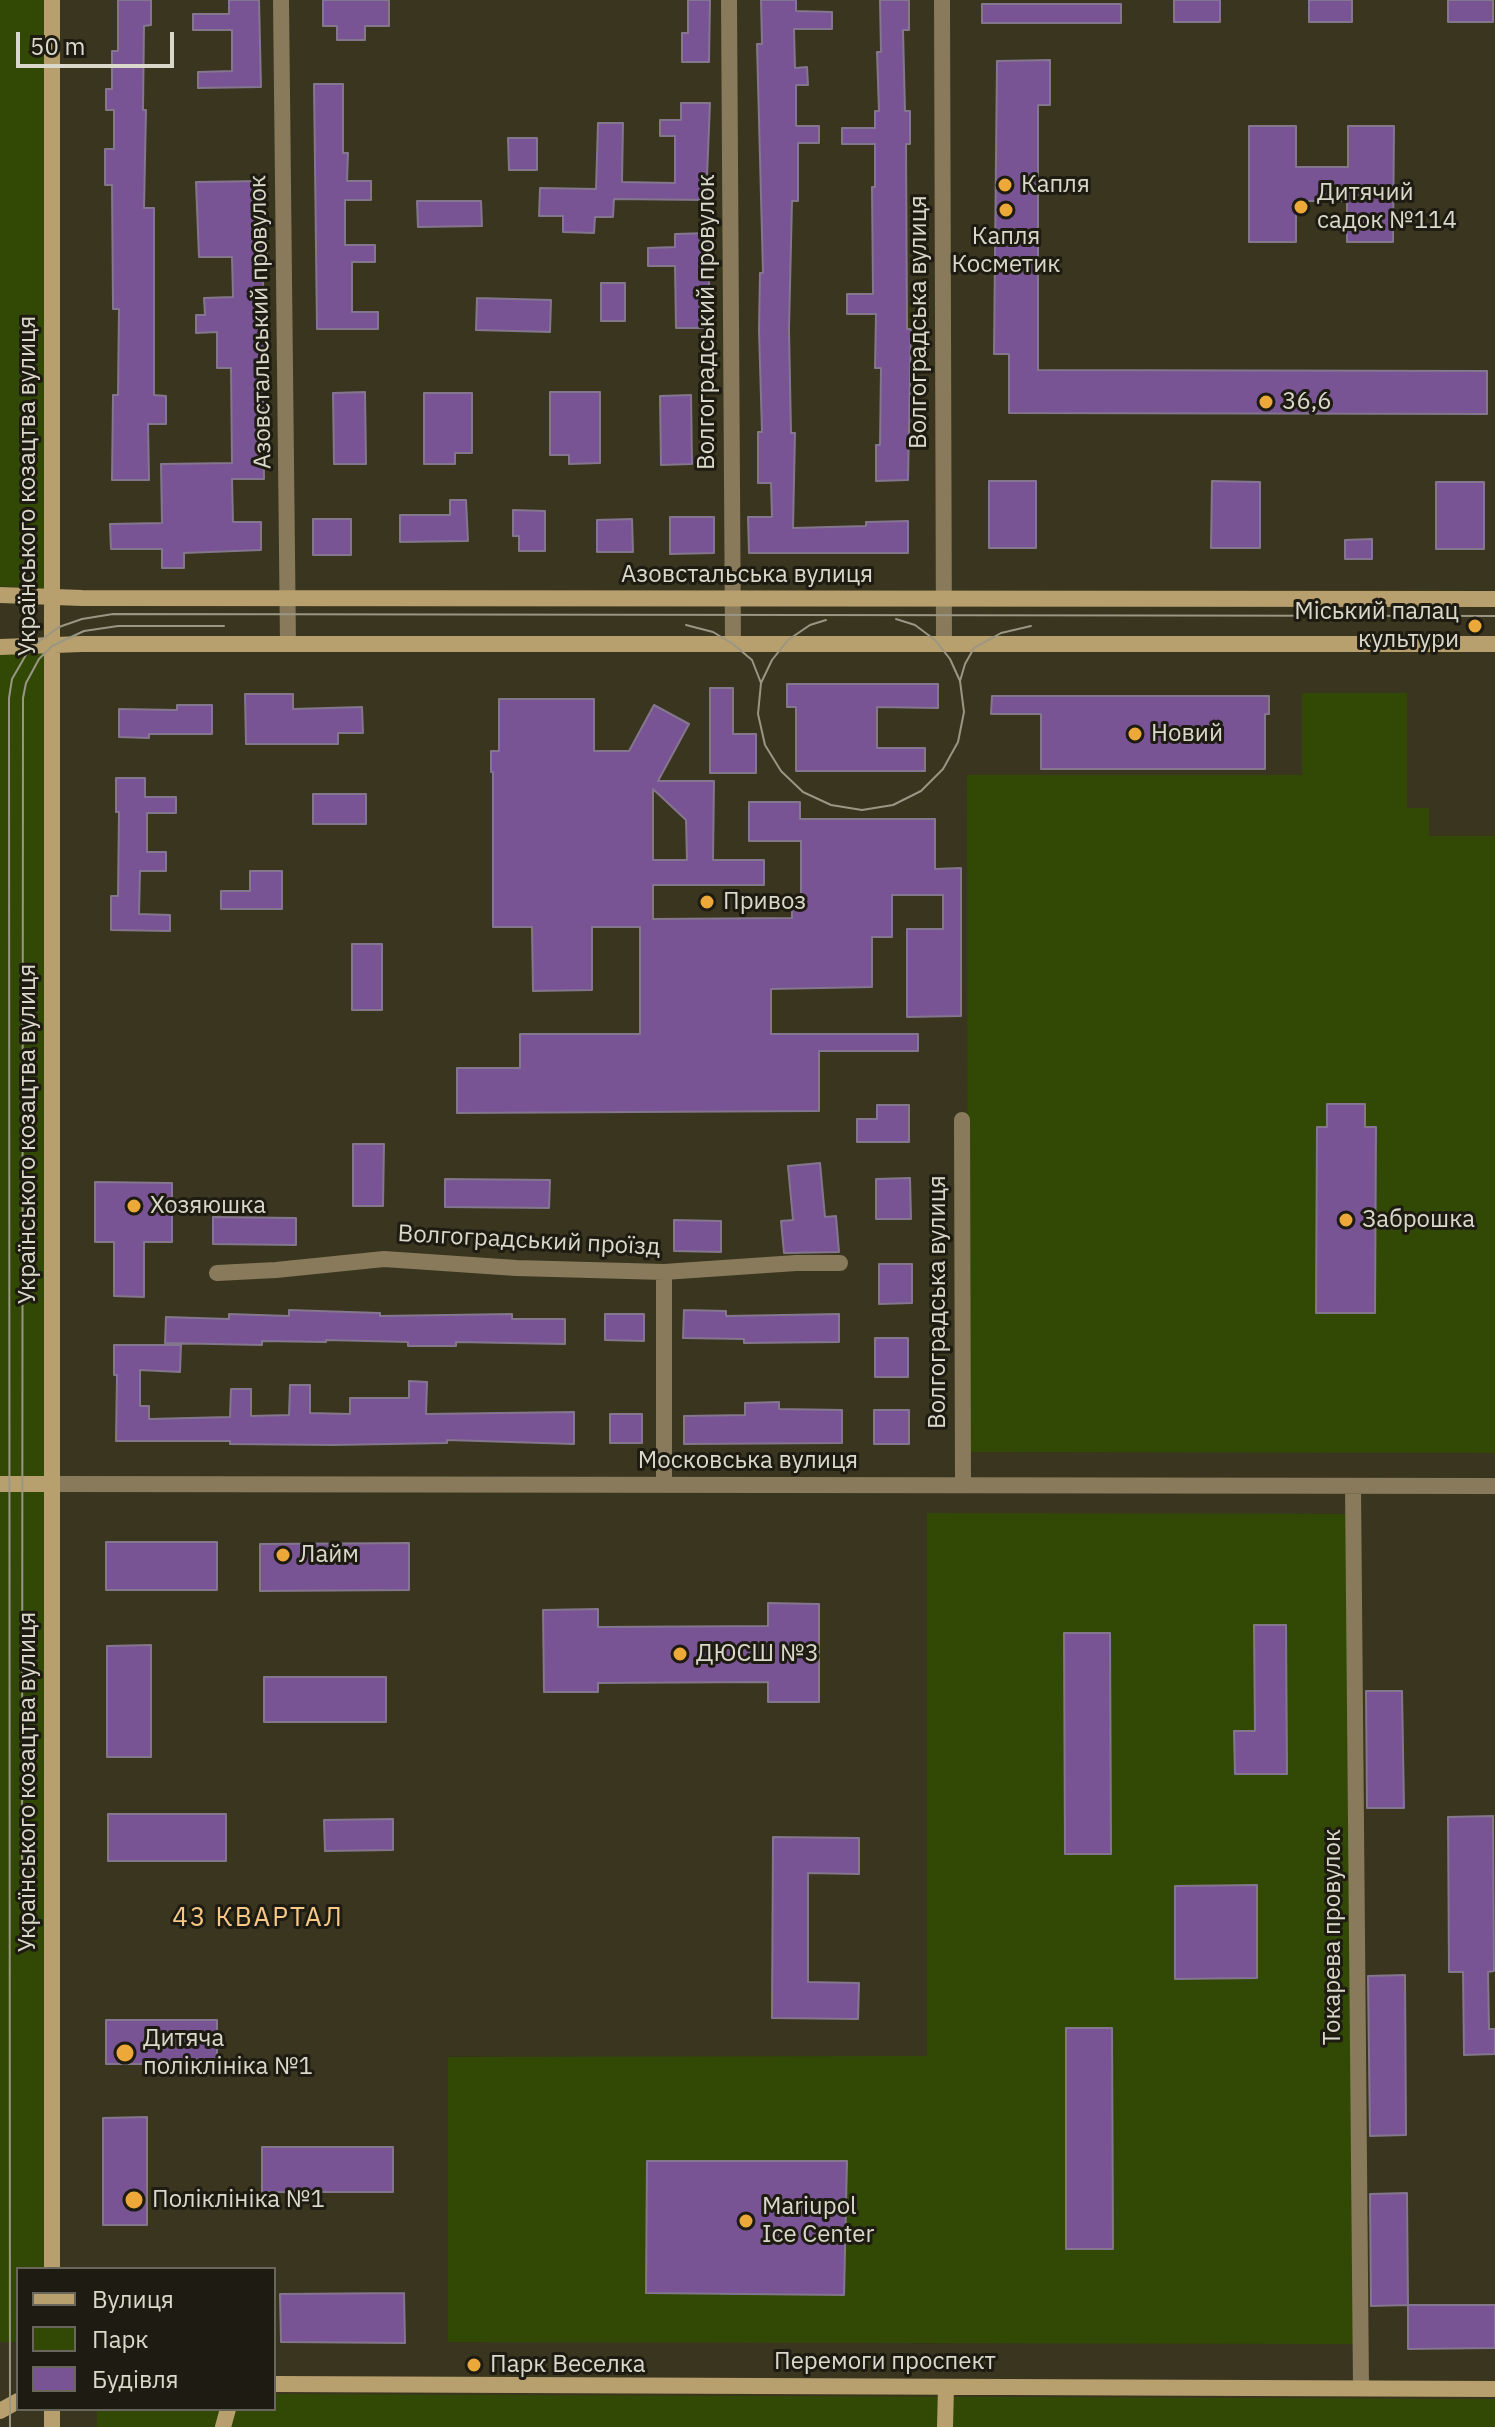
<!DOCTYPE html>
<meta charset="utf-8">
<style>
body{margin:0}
#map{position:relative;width:1495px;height:2427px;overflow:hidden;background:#39351e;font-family:"IBM Plex Sans",sans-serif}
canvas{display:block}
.legend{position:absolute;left:16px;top:2267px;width:260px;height:144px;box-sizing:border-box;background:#1e1c12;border:2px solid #69675c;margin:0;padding:10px 14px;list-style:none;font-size:24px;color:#dad8ca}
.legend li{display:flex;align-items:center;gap:16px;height:40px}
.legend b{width:40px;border:2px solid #69675c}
.scale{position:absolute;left:16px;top:32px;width:158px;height:36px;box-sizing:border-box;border:4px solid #dad8ca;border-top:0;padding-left:10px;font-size:24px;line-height:28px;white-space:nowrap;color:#dad8ca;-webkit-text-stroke:6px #1e1c12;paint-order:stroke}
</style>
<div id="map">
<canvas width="1495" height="2427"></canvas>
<ul class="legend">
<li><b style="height:10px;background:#b8a06e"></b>Вулиця</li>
<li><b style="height:22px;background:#324906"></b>Парк</li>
<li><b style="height:22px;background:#795495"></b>Будівля</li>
</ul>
<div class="scale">50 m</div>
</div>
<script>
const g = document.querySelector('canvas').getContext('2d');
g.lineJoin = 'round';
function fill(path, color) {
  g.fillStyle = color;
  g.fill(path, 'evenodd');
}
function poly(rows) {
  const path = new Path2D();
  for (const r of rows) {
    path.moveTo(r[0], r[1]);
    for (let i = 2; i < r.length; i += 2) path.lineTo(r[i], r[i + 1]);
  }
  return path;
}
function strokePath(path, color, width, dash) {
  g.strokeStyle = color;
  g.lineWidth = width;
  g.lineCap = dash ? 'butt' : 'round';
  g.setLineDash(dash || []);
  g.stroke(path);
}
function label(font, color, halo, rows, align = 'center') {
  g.font = font + ' "IBM Plex Sans",sans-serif';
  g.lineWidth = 6;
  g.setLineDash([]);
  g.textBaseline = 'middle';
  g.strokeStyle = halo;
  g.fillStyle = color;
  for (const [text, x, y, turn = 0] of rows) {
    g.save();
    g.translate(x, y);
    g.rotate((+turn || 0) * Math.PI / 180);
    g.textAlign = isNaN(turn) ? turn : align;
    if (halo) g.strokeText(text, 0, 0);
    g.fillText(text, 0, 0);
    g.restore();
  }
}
fill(poly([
 [0,0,46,0,45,589,0,586],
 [46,653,46,1477,0,1477,0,654],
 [1302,693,1407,693,1407,808,1429,808,1429,836,1495,836,1495,1453,968,1452,967,775,1302,775],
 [0,1491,46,1491,46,2269,18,2269,18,2342,0,2342],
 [927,1513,1347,1514,1355,2344,448,2342,448,2057,927,2056],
 [274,2394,1495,2399,1495,2427,97,2427,97,2409,274,2409]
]), '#324906');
const building = poly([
 [118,0,151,0,151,25,144,26,143,110,146,110,144,208,154,208,154,395,166,396,166,424,148,424,149,480,112,480,113,395,118,395,119,309,113,309,112,185,105,185,105,149,114,149,114,110,106,110,106,89,112,89,112,51,118,51,118,0],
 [229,0,259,0,261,87,198,88,198,72,232,71,232,30,193,30,193,14,229,14,229,0],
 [323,0,389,0,389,26,365,26,365,40,337,40,337,26,323,26,323,0],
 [688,0,710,0,709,62,682,62,682,33,688,33,688,0],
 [761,0,796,0,796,11,832,12,832,29,794,29,795,68,807,67,808,85,796,85,796,126,819,126,819,143,798,143,798,201,792,201,789,329,791,433,795,433,793,528,866,526,866,522,908,521,908,553,749,553,748,517,772,517,771,483,758,483,758,432,762,432,759,330,760,273,763,273,757,44,762,44,761,0],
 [880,0,909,0,909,30,903,30,905,111,910,111,910,144,906,144,907,329,911,329,908,480,876,481,876,445,880,445,881,368,875,368,876,314,847,314,847,294,873,294,872,187,875,187,875,144,842,144,842,128,875,128,875,111,879,111,877,52,881,52,880,0],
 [1174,0,1220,0,1220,22,1174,22,1174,0],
 [1309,0,1352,0,1352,22,1309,22,1309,0],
 [1448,0,1493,0,1493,22,1448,22,1448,0],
 [982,4,1121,4,1121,23,982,23,982,4],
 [1050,60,1050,105,1038,105,1038,370,1487,371,1487,414,1009,413,1009,354,994,354,997,61,1050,60],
 [314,84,343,84,343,153,348,153,347,181,371,181,371,200,345,200,345,245,375,245,375,262,352,262,352,312,378,312,378,329,317,329,314,84],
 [681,103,710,103,706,200,614,199,613,217,595,217,594,233,563,232,563,216,539,216,540,188,596,189,598,123,623,123,622,182,675,183,675,136,660,136,660,120,681,120,681,103],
 [1249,126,1296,126,1296,167,1348,167,1348,126,1394,126,1393,242,1347,242,1347,201,1296,201,1296,242,1249,242,1249,126],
 [508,138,537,138,537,170,509,170,508,138],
 [261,181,261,210,266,210,267,256,262,256,266,368,263,368,264,479,232,479,233,522,261,522,261,550,184,553,184,568,162,568,162,549,111,549,110,524,162,523,161,464,232,463,231,368,217,368,217,332,196,333,196,315,205,315,204,298,233,297,232,257,199,257,196,182,261,181],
 [417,201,481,201,482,226,418,227,417,201],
 [709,233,709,328,676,328,675,266,648,266,648,248,675,247,675,234,709,233],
 [601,283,625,283,625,321,601,321,601,283],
 [477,298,551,300,550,332,476,330,477,298],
 [365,392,366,464,334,464,333,393,365,392],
 [550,392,600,392,600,463,569,464,569,455,550,455,550,392],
 [424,393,472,393,472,453,455,453,455,464,424,464,424,393],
 [691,395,692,464,661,465,660,396,691,395],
 [989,481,1036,481,1036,548,989,548,989,481],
 [1212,481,1260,482,1260,548,1211,548,1212,481],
 [1436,482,1484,482,1484,549,1436,549,1436,482],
 [450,500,466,500,468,541,400,542,400,515,450,515,450,500],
 [513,510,545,511,545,551,519,551,519,536,513,536,513,510],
 [670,517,714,517,714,553,670,554,670,517],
 [313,519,351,519,351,555,313,555,313,519],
 [632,519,633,552,597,552,597,520,632,519],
 [1372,539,1372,559,1345,559,1345,540,1372,539],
 [787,684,938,684,938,708,877,707,877,748,925,748,925,771,796,771,796,707,787,707,787,684],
 [710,688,733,688,733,734,756,734,756,773,710,773,710,688],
 [245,694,293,694,293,709,362,707,363,733,338,733,338,744,246,744,245,694],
 [992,696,1269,696,1269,714,1265,714,1265,769,1041,769,1041,714,991,714,992,696],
 [499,699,594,699,594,751,629,751,654,705,689,724,658,781,714,781,713,860,764,860,764,885,653,885,653,919,792,918,792,907,801,907,801,841,749,841,749,802,800,802,800,819,935,819,935,869,961,868,961,1016,907,1017,907,929,943,929,943,895,892,895,892,937,872,937,872,987,771,989,771,1034,918,1034,918,1051,819,1051,819,1111,457,1113,457,1068,520,1068,520,1034,640,1034,640,927,592,927,592,990,533,991,532,927,493,927,493,772,491,772,491,751,499,751,499,699],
 [653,789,686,820,687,860,653,860,653,789],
 [177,705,212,705,212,734,149,734,149,738,119,737,119,709,177,710,177,705],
 [116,778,145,778,145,797,176,797,176,813,147,813,147,852,166,852,166,871,140,871,139,914,170,915,170,931,111,930,111,896,118,896,119,812,116,812,116,778],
 [313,794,366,794,366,824,313,824,313,794],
 [250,871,282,871,282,909,221,909,221,891,250,891,250,871],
 [352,944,382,944,382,1010,352,1010,352,944],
 [1327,1104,1365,1104,1365,1127,1376,1127,1375,1313,1316,1313,1317,1127,1327,1127,1327,1104],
 [877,1105,909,1105,909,1142,857,1142,857,1119,877,1119,877,1105],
 [353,1144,384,1144,383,1206,353,1206,353,1144],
 [820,1163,825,1217,836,1216,839,1252,784,1253,781,1221,793,1220,788,1166,820,1163],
 [910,1178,911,1219,876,1219,876,1179,910,1178],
 [445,1179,550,1180,549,1208,445,1207,445,1179],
 [95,1182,172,1183,172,1242,144,1242,144,1297,114,1296,114,1242,95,1242,95,1182],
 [213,1217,296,1218,296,1245,213,1244,213,1217],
 [674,1220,721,1221,721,1252,674,1251,674,1220],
 [879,1264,912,1264,912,1303,879,1304,879,1264],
 [289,1310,380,1313,380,1316,512,1314,512,1319,565,1319,565,1344,456,1342,456,1346,408,1346,408,1342,326,1340,326,1342,262,1341,262,1345,165,1343,166,1317,229,1319,229,1314,289,1316,289,1310],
 [684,1310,726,1311,726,1316,839,1314,839,1342,744,1343,744,1339,683,1338,684,1310],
 [605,1314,644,1314,644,1341,605,1340,605,1314],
 [875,1338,908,1338,908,1377,875,1377,875,1338],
 [114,1345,181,1345,180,1372,140,1370,140,1406,149,1406,149,1419,230,1417,231,1389,251,1389,251,1416,289,1415,290,1385,310,1385,310,1413,350,1414,350,1398,409,1398,409,1381,427,1382,426,1414,574,1412,574,1444,447,1440,447,1443,332,1445,230,1444,230,1441,116,1441,117,1375,114,1375,114,1345],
 [779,1402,779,1409,842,1410,842,1443,684,1444,684,1416,745,1415,745,1403,779,1402],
 [874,1410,909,1410,909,1444,874,1444,874,1410],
 [610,1414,642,1414,642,1443,610,1443,610,1414],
 [106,1542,217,1542,217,1590,106,1590,106,1542],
 [409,1543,409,1590,260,1591,260,1544,409,1543],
 [768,1603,819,1604,819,1702,768,1702,768,1682,598,1683,598,1692,544,1692,543,1610,598,1609,598,1627,768,1626,768,1603],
 [1254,1625,1286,1625,1287,1774,1235,1774,1234,1731,1255,1731,1254,1625],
 [1064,1633,1110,1633,1111,1854,1065,1854,1064,1633],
 [151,1645,151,1757,107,1757,107,1646,151,1645],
 [264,1677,386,1677,386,1722,264,1722,264,1677],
 [1366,1691,1402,1691,1404,1808,1367,1808,1366,1691],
 [108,1814,226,1814,226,1861,108,1861,108,1814],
 [1493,1816,1494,1971,1488,1972,1489,2029,1495,2029,1495,2054,1464,2055,1463,1972,1449,1972,1448,1817,1493,1816],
 [393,1819,393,1850,325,1851,324,1820,393,1819],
 [773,1837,859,1838,859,1874,808,1873,808,1982,859,1983,858,2019,772,2018,773,1837],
 [1257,1885,1257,1978,1175,1979,1175,1886,1257,1885],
 [1405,1975,1406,2135,1370,2136,1368,1976,1405,1975],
 [106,2020,217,2020,217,2064,106,2064,106,2020],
 [1066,2028,1112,2028,1113,2249,1066,2249,1066,2028],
 [147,2117,147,2225,103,2225,103,2118,147,2117],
 [262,2147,393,2147,393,2192,262,2192,262,2147],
 [647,2161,847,2161,844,2295,646,2293,647,2161],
 [1407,2193,1408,2305,1371,2306,1370,2194,1407,2193],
 [404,2293,405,2343,281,2342,280,2294,404,2293],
 [1408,2305,1495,2305,1495,2348,1408,2349,1408,2305]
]);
fill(building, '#795495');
strokePath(building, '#83768d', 2);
strokePath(poly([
 [281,0,288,644],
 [729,0,733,644],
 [942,0,944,644],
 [962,1120,963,1485],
 [217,1273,276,1270,384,1259,516,1268,664,1272,796,1263,840,1263],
 [52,1484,1495,1486],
 [664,1485,664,1272],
 [1353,1486,1361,2388]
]), '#887a5b', 16);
strokePath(poly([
 [0,595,82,598,1495,599],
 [0,647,82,644,1495,644],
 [0,1484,52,1484],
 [52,2269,52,0],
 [274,2384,1495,2389],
 [0,2411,18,2401],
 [52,2427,52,2409],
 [223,2427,228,2409],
 [945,2427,946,2387]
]), '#b8a06e', 16);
strokePath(poly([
 [826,620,810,625,788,640,772,660,761,683,758,714,765,745,781,771,803,792,831,805,862,810,893,805,921,791,943,769,958,742,964,712,960,681,950,659,935,640,915,625,896,619],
 [686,625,713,632,733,644,752,660,761,683],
 [960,681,965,664,974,648,1001,633,1031,626],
 [22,1905,23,698,26,683,39,659,52,646,84,631,118,626,224,626],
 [10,2427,9,698,12,679,30,648,59,627,82,619,113,614,1495,616]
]), '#999684', 2);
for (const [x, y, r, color] of [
 [1005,185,8,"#eca93a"],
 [1301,207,8,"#eca93a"],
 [1006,210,8,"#eca93a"],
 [1266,402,8,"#eca93a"],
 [1475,626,8,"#eca93a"],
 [1135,734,8,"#eca93a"],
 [707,902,8,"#eca93a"],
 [134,1206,8,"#eca93a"],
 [1346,1220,8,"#eca93a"],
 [283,1555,8,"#eca93a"],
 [680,1654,8,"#eca93a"],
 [125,2053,10,"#eca93a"],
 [134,2200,10,"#eca93a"],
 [746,2221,8,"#eca93a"],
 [474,2365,8,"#eca93a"]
]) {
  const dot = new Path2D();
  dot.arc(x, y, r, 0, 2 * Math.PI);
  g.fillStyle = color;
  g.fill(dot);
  strokePath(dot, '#1e1c12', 3);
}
label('24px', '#dad8ca', '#1e1c12', [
 ["Капля",1021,185],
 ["Дитячий",1317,193],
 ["садок №114",1317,221],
 ["Капля",1006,237,"center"],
 ["Косметик",1006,265,"center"],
 ["36,6",1282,402],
 ["Міський палац",1459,612,"right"],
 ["культури",1459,640,"right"],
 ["Новий",1151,734],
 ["Привоз",723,902],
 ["Хозяюшка",150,1206],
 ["Заброшка",1362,1220],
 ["Лайм",299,1555],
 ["ДЮСШ №3",696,1654],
 ["Дитяча",143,2039],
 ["поліклініка №1",143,2067],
 ["Поліклініка №1",152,2200],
 ["Mariupol",762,2207],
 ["Ice Center",762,2235],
 ["Парк Веселка",490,2365]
], 'left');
label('24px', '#dad8ca', '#1e1c12', [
 ["Азовстальський провулок",261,322,-91],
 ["Волгоградський провулок",707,322,-90],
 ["Волгоградська вулиця",919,322,-90],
 ["Українського козацтва вулиця",28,486,-90],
 ["Азовстальська вулиця",747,575],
 ["Українського козацтва вулиця",28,1134,-90],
 ["Волгоградський проїзд",529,1241,3],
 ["Волгоградська вулиця",938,1302,-90],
 ["Московська вулиця",748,1461],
 ["Українського козацтва вулиця",28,1782,-90],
 ["Токарева провулок",1333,1937,-90],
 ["Перемоги проспект",885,2362]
]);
g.letterSpacing = '2px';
label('26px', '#f8c986', '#1e1c12', [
 ["43 КВАРТАЛ",258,1918]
]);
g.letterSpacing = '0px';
</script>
